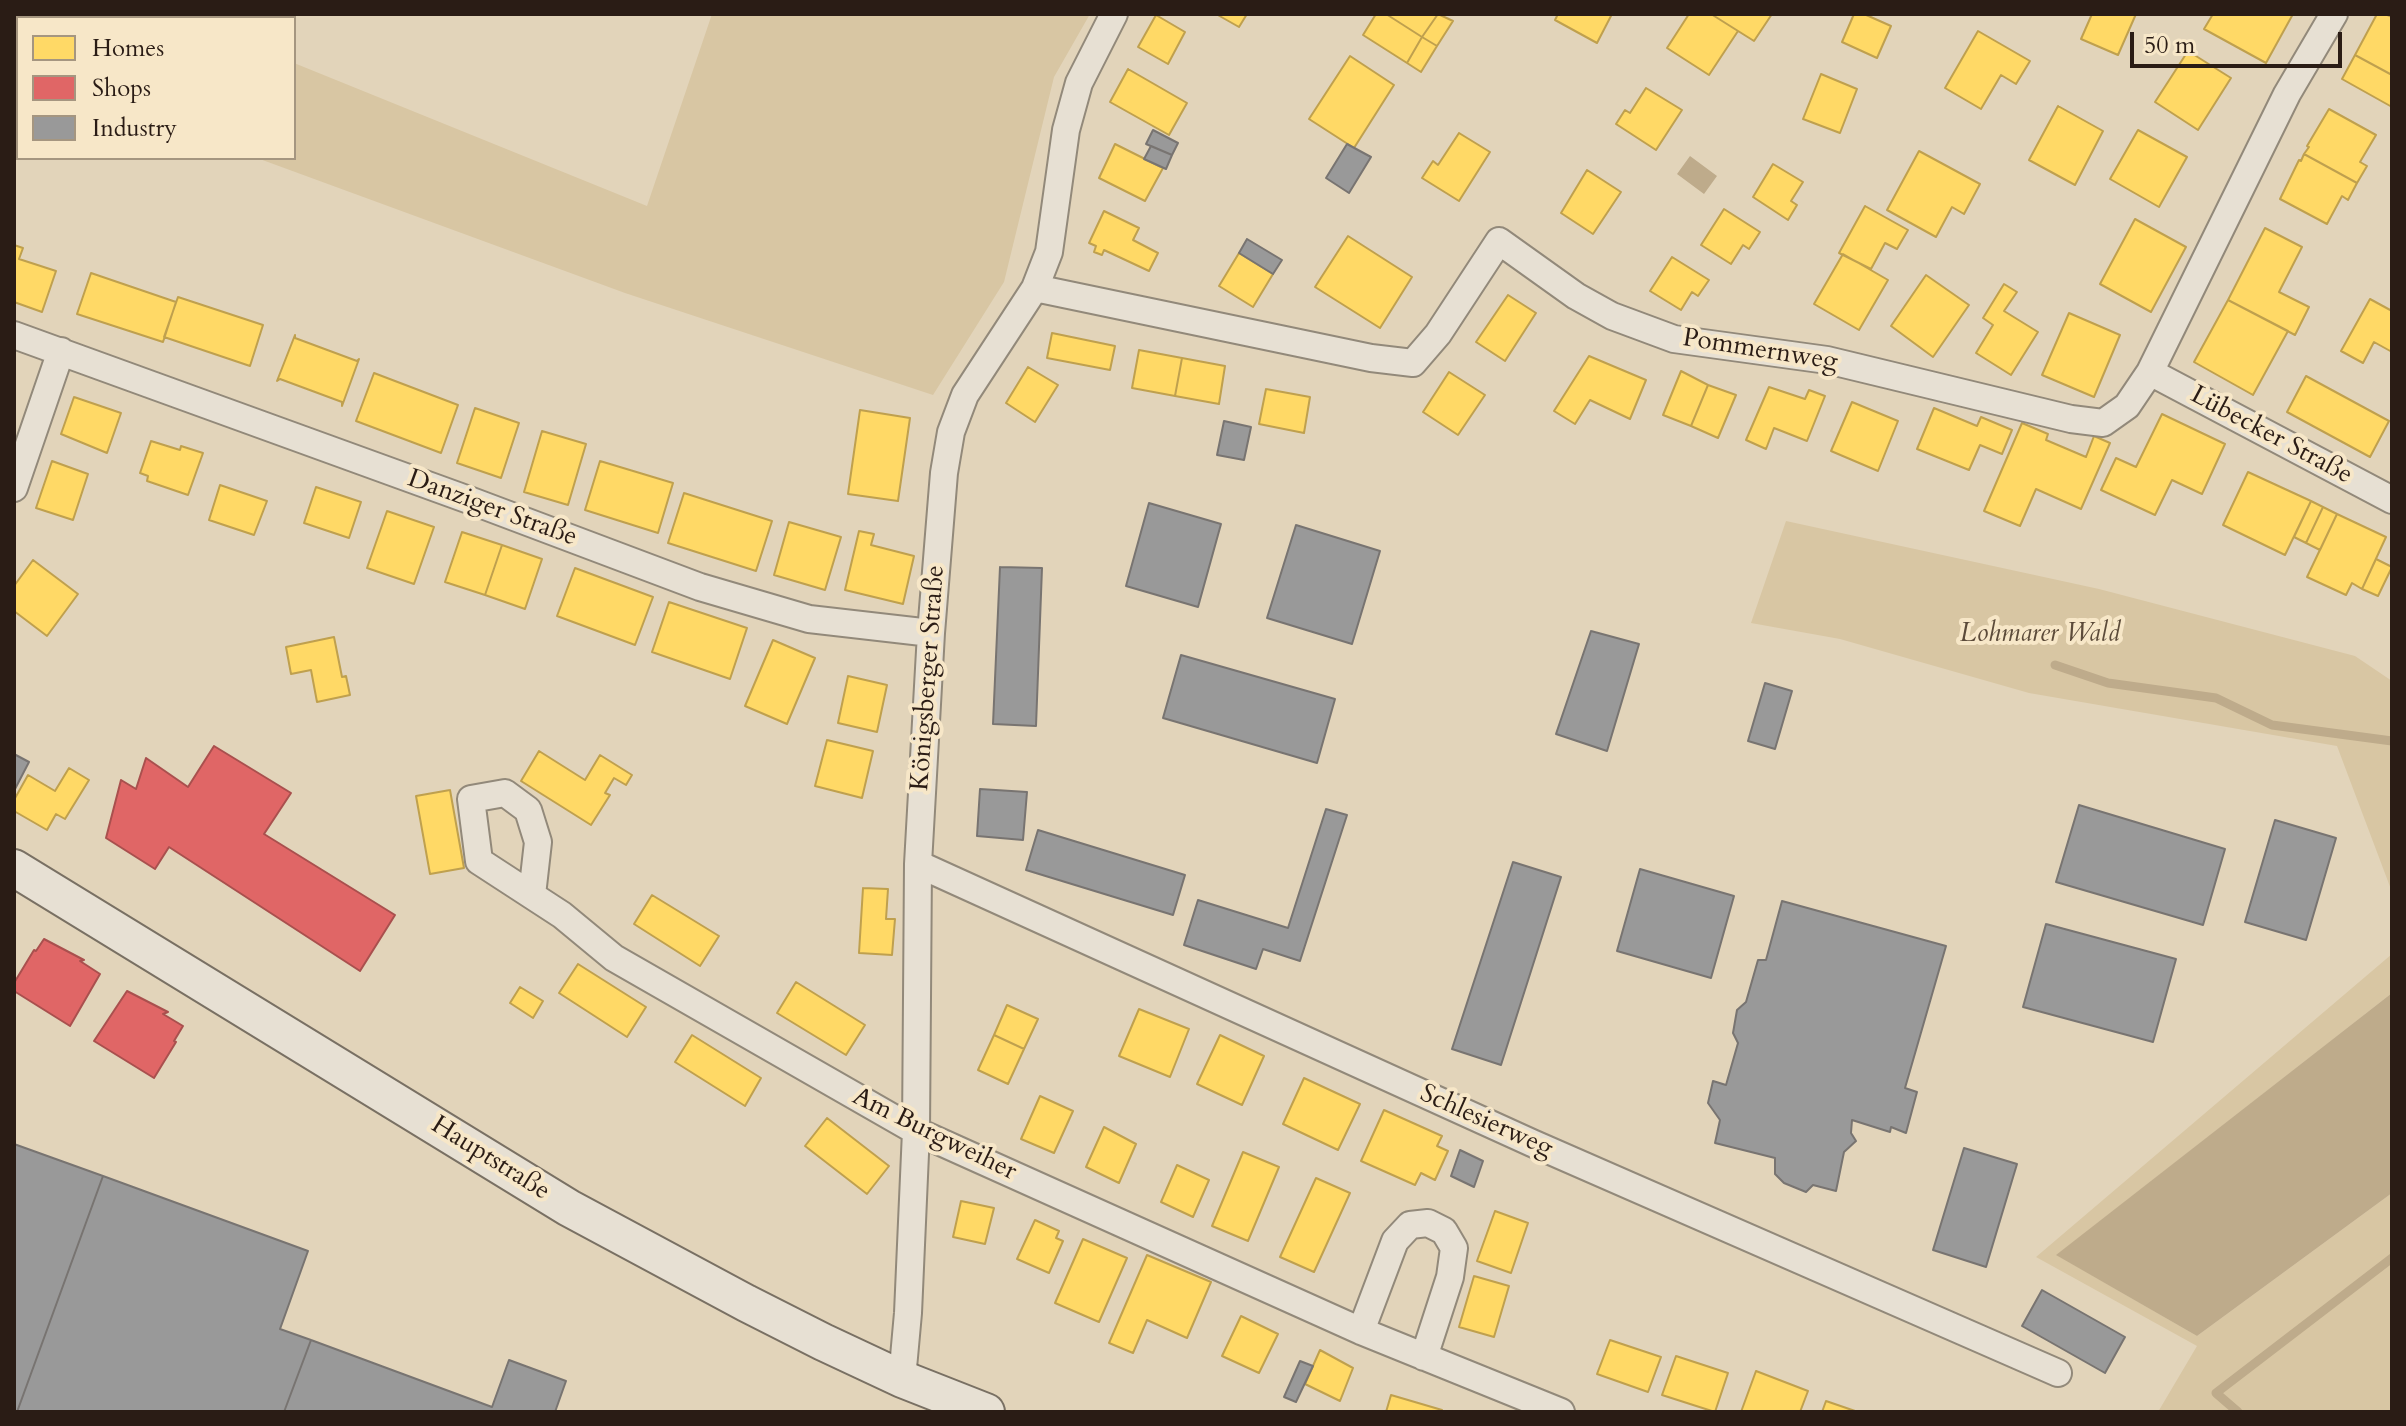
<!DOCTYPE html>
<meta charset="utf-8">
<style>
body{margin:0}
#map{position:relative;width:2406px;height:1426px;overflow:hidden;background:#e2d4ba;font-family:Cardo,serif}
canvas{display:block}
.frame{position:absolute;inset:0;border:16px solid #2a1c15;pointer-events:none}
.legend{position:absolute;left:16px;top:16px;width:280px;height:144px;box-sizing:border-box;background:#f7e7c8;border:2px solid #a59680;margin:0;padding:10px 14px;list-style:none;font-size:24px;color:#2a1c15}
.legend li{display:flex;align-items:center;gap:16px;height:40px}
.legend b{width:40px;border:2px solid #a59680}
.scale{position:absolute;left:2130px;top:32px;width:212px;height:36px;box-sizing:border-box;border:4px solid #2a1c15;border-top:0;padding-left:10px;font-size:24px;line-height:28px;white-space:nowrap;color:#2a1c15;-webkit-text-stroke:6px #f7e7c8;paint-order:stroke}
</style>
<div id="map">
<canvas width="2406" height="1426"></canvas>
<div class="frame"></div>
<ul class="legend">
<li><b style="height:22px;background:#ffd966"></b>Homes</li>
<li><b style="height:22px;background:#e06666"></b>Shops</li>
<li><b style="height:22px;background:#999"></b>Industry</li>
</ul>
<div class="scale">50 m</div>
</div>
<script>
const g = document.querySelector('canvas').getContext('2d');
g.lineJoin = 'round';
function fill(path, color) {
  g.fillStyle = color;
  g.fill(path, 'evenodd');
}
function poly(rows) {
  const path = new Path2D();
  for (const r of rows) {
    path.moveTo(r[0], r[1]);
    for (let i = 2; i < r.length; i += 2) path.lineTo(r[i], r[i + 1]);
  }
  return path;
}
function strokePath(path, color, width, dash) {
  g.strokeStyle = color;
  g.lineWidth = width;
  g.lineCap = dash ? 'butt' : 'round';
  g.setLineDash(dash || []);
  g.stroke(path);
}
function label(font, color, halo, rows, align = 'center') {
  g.font = font + ' Cardo,serif';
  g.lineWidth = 8;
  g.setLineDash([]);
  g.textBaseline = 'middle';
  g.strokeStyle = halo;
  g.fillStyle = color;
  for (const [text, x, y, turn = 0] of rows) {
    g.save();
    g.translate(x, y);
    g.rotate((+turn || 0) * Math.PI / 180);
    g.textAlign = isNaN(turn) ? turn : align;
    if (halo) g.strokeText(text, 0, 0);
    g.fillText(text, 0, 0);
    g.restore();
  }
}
fill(poly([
 [712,14,1090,14,1054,77,1004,282,933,395,625,293,257,158,294,158,294,63,647,206],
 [1786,521,2099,589,2355,656,2392,681,2392,892,2337,746,2029,693,1840,639,1751,623],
 [2392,954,2392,993,2057,1255,2197,1336,2392,1193,2392,1412,2158,1412,2197,1346,2036,1257]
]), '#d8c6a3');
fill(poly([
 [1690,156,1717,176,1704,194,1677,174],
 [2392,993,2392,1193,2197,1336,2056,1255]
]), '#beab8b');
const homes = poly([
 [1216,14,1247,14,1239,27,1216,14],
 [1376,14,1386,14,1422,37,1407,63,1363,35,1376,14],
 [1386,14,1438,14,1422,37,1386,14],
 [1438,14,1453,21,1437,46,1422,37,1438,14],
 [1558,14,1612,14,1597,43,1555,20,1558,14],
 [1689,14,1711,14,1738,31,1709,75,1667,48,1689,14],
 [1711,14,1772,14,1754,41,1711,14],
 [1854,14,1864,14,1891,26,1877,58,1842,42,1854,14],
 [2092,14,2136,14,2118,55,2081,39,2092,14],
 [2213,14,2293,14,2266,63,2204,29,2213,14],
 [2377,14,2385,14,2392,17,2392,75,2355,55,2377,14],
 [1156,15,1185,32,1168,64,1138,47,1156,15],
 [1978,31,2030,61,2016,84,2001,75,1981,109,1945,88,1978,31],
 [1422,37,1437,46,1421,72,1407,63,1422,37],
 [2188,51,2231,78,2198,130,2155,102,2188,51],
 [2355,55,2392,75,2392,107,2342,79,2355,55],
 [1350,56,1394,85,1354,148,1309,119,1350,56],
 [1128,69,1187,103,1169,135,1110,102,1128,69],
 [1821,74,1857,89,1840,133,1803,119,1821,74],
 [1646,88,1682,110,1656,150,1616,124,1625,110,1630,113,1646,88],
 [2058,106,2103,131,2075,185,2029,160,2058,106],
 [2329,109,2376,135,2360,162,2367,166,2357,183,2304,154,2309,147,2307,146,2329,109],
 [2138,130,2187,157,2159,207,2110,179,2138,130],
 [1459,133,1490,152,1459,201,1422,178,1433,161,1438,165,1459,133],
 [1115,144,1163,168,1145,201,1099,178,1115,144],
 [1919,151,1980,184,1964,214,1952,207,1936,237,1887,210,1919,151],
 [2304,154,2357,183,2348,200,2342,196,2327,224,2280,199,2299,160,2301,161,2304,154],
 [1773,164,1803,182,1791,201,1797,205,1788,220,1753,197,1773,164],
 [1587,170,1621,192,1593,234,1561,213,1587,170],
 [1865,206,1908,230,1897,249,1885,243,1871,269,1839,253,1865,206],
 [1724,209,1760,232,1749,249,1743,245,1731,264,1701,245,1724,209],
 [1104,211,1139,228,1133,240,1158,253,1149,271,1104,250,1102,255,1094,252,1096,246,1089,243,1104,211],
 [2135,219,2186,247,2151,312,2100,284,2135,219],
 [2265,228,2302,247,2279,292,2309,307,2295,335,2228,300,2265,228],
 [1348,236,1412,277,1380,328,1315,287,1348,236],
 [14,245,23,248,19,259,56,271,42,312,14,302,14,245],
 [1239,253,1273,274,1253,307,1219,286,1239,253],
 [1843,254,1888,280,1859,330,1814,304,1843,254],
 [1672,257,1709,280,1698,296,1692,292,1681,310,1650,291,1672,257],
 [91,273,176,302,163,342,77,314,91,273],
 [1926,275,1969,305,1933,357,1891,326,1926,275],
 [2004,284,2017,292,2004,311,2038,332,2011,375,1976,353,1993,325,1983,318,2004,284],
 [1508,295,1536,313,1505,361,1476,342,1508,295],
 [178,297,263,325,250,366,164,337,178,297],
 [2370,299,2392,311,2392,352,2374,342,2363,363,2341,351,2370,299],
 [2228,300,2288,331,2253,395,2194,362,2228,300],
 [2069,313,2120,335,2094,397,2042,375,2069,313],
 [1052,333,1115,346,1110,370,1047,358,1052,333],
 [295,335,295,338,357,361,359,359,342,406,342,402,280,379,277,381,295,335],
 [1139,350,1182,358,1175,396,1132,388,1139,350],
 [1589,356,1646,380,1630,419,1590,400,1575,424,1554,411,1589,356],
 [1182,358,1225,366,1219,404,1175,396,1182,358],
 [1028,367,1058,385,1035,422,1006,403,1028,367],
 [1681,371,1708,385,1691,426,1663,415,1681,371],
 [1449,372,1485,395,1458,435,1423,412,1449,372],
 [374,373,458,405,441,453,356,421,374,373],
 [2306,376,2389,421,2370,457,2287,412,2306,376],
 [1708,385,1736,395,1718,438,1691,426,1708,385],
 [1769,387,1805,399,1809,390,1825,396,1807,441,1774,428,1766,449,1746,440,1769,387],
 [1266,389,1310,397,1304,433,1259,424,1266,389],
 [74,397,121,413,107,453,61,434,74,397],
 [1852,402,1898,421,1878,471,1831,451,1852,402],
 [475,408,519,423,501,478,457,463,475,408],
 [1934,408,1977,426,1981,417,2012,430,2002,454,1980,445,1969,470,1917,449,1934,408],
 [860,410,910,418,898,501,848,494,860,410],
 [2162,414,2225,444,2202,494,2172,480,2155,515,2101,490,2116,458,2136,467,2162,414],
 [2022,423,2048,434,2046,440,2086,457,2094,436,2110,443,2081,509,2036,489,2020,526,1984,511,2022,423],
 [542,431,586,444,568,505,524,492,542,431],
 [151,441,180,450,181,446,203,453,188,495,147,481,148,476,140,473,151,441],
 [52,461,88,474,73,520,36,508,52,461],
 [600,461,673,483,658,533,585,510,600,461],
 [2248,472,2311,501,2285,555,2223,525,2248,472],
 [220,485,267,501,254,535,209,520,220,485],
 [316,487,361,502,349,538,304,523,316,487],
 [684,493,772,521,756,571,668,543,684,493],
 [2311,501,2323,507,2306,543,2294,537,2311,501],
 [2323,507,2337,514,2320,550,2306,543,2323,507],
 [387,511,434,527,414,584,367,568,387,511],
 [2337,514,2386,537,2362,589,2352,583,2346,595,2307,577,2337,514],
 [789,522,841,537,825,590,774,575,789,522],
 [859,531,874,534,871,545,914,556,903,604,845,590,859,531],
 [462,532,502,545,485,595,445,582,462,532],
 [502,545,542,559,525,609,485,595,502,545],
 [2376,559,2392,567,2378,596,2362,589,2376,559],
 [33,560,78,594,47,636,14,611,14,586,33,560],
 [575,568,653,597,635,645,557,616,575,568],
 [669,602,747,628,730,679,652,652,669,602],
 [334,637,342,677,346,676,350,695,317,702,311,670,291,674,286,647,334,637],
 [773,640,815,658,787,724,745,706,773,640],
 [848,676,887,685,877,732,838,723,848,676],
 [827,740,873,751,862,798,815,786,827,740],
 [539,751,585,780,600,755,632,775,626,785,614,778,605,793,610,795,591,825,521,781,539,751],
 [69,768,89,780,65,819,56,814,47,830,14,811,14,800,28,775,55,791,69,768],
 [450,790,464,868,430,874,416,796,450,790],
 [863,888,888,889,886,919,895,919,892,955,859,953,863,888],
 [652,895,719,936,700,966,634,924,652,895],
 [578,964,646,1007,627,1037,559,993,578,964],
 [796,982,865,1025,846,1055,777,1013,796,982],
 [520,987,543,1001,533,1018,510,1003,520,987],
 [1007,1005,1038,1019,1024,1049,994,1035,1007,1005],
 [1139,1009,1189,1029,1170,1077,1119,1056,1139,1009],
 [692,1035,761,1078,745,1106,675,1062,692,1035],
 [994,1035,1024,1049,1008,1084,978,1070,994,1035],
 [1220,1035,1264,1056,1242,1105,1197,1084,1220,1035],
 [1304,1078,1360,1104,1338,1150,1283,1124,1304,1078],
 [1040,1096,1073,1111,1054,1153,1021,1139,1040,1096],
 [1384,1110,1442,1136,1437,1146,1448,1151,1435,1180,1421,1173,1415,1185,1361,1161,1384,1110],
 [827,1118,889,1166,867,1194,805,1146,827,1118],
 [1104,1127,1136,1144,1119,1183,1086,1167,1104,1127],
 [1243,1152,1279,1167,1248,1241,1212,1226,1243,1152],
 [1177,1165,1209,1180,1193,1217,1161,1202,1177,1165],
 [1316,1178,1350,1193,1314,1272,1280,1257,1316,1178],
 [961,1201,994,1208,985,1244,953,1237,961,1201],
 [1495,1211,1528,1223,1511,1273,1477,1261,1495,1211],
 [1035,1220,1059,1231,1056,1238,1063,1241,1049,1273,1017,1259,1035,1220],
 [1083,1239,1127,1258,1099,1322,1055,1303,1083,1239],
 [1147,1255,1211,1282,1187,1338,1147,1320,1133,1353,1109,1343,1147,1255],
 [1474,1276,1509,1286,1494,1337,1459,1327,1474,1276],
 [1241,1316,1278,1334,1259,1373,1222,1356,1241,1316],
 [1610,1340,1661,1357,1648,1392,1597,1374,1610,1340],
 [1320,1350,1353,1368,1340,1401,1305,1384,1320,1350],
 [1676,1356,1728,1373,1715,1412,1662,1395,1676,1356],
 [1756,1371,1808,1391,1800,1412,1741,1412,1756,1371],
 [1391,1395,1442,1410,1442,1412,1386,1412,1391,1395],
 [1826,1401,1858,1412,1822,1412,1826,1401]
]);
fill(homes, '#ffd966');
strokePath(homes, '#bfa04e', 2);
const shops = poly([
 [214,746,291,793,264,834,395,915,360,971,169,847,155,869,106,838,121,780,136,789,146,758,188,787,214,746],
 [44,939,84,960,80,961,100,974,70,1026,14,991,14,983,34,950,36,951,44,939],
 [127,991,168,1012,163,1014,183,1026,174,1041,176,1042,154,1078,94,1041,127,991]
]);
fill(shops, '#e06666');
strokePath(shops, '#a9504e', 2);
const industry = poly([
 [1153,130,1178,143,1172,155,1146,144,1153,130],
 [1347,144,1371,157,1349,193,1326,178,1347,144],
 [1151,146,1172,155,1166,169,1144,159,1151,146],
 [1247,239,1282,260,1273,274,1239,253,1247,239],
 [1224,421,1251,427,1244,460,1217,455,1224,421],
 [1149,503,1221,524,1198,607,1126,586,1149,503],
 [1296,525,1380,551,1352,644,1267,618,1296,525],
 [1000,567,1042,568,1036,726,993,724,1000,567],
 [1591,631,1639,644,1607,751,1556,734,1591,631],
 [1181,655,1335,699,1317,763,1163,718,1181,655],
 [1765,683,1792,691,1775,749,1748,741,1765,683],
 [14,754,29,762,14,791,14,754],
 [980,789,1027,792,1023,840,977,836,980,789],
 [2079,805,2225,849,2203,925,2056,882,2079,805],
 [1326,809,1347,815,1300,961,1263,949,1256,969,1184,945,1198,900,1288,928,1326,809],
 [2275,820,2336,838,2306,940,2245,922,2275,820],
 [1038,830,1185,875,1173,915,1026,870,1038,830],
 [1513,862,1561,877,1501,1065,1452,1049,1513,862],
 [1640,869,1734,896,1711,978,1617,951,1640,869],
 [1782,901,1946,946,1905,1088,1917,1092,1906,1133,1891,1127,1890,1132,1852,1120,1851,1133,1856,1141,1844,1152,1836,1191,1813,1185,1806,1192,1784,1183,1775,1174,1775,1158,1715,1143,1720,1120,1708,1103,1713,1081,1726,1085,1738,1043,1733,1033,1737,1010,1746,1002,1758,960,1766,960,1782,901],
 [2046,924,2176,959,2153,1042,2023,1007,2046,924],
 [14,1144,103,1176,17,1412,14,1412,14,1144],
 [1964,1148,2017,1164,1986,1267,1933,1250,1964,1148],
 [1460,1150,1483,1161,1474,1187,1451,1176,1460,1150],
 [103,1176,308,1251,280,1329,311,1340,284,1412,17,1412,103,1176],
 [2042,1290,2125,1337,2105,1373,2022,1326,2042,1290],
 [311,1340,492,1407,509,1360,566,1381,555,1412,284,1412,311,1340],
 [1300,1361,1313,1366,1296,1402,1284,1397,1300,1361]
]);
fill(industry, '#999');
strokePath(industry, '#787471', 2);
strokePath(poly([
 [2055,665,2108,683,2216,698,2272,725,2392,741],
 [2238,1412,2216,1393,2392,1258]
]), '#beab8b', 9);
const minor = poly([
 [1035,288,1371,358,1413,363,1438,334,1499,241,1576,296,1612,316,1674,339,1827,360,2071,419,2103,423,2127,406,2150,372,2287,94,2334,14],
 [14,335,469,500,700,587,809,619,931,633],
 [2150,372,2392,500],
 [14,488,61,351],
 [918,864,1532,1143,2058,1373],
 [532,895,538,842,528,810,505,793,471,799,479,861,562,915,614,958,916,1131,1361,1331,1561,1412],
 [1361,1331,1395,1241,1410,1225,1428,1223,1444,1231,1454,1248,1450,1277,1424,1357],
 [902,1379,908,1313,916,1131,918,864,931,633,944,473,951,432,965,395,1035,288,1049,252,1066,130,1079,83,1114,14]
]);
const secondary = poly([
 [14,868,569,1208,746,1303,823,1342,902,1379,986,1412]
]);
strokePath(minor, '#92897a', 30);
strokePath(secondary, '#797063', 40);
strokePath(minor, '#e7e0d3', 26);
strokePath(secondary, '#e7e0d3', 36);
label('26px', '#2a1c15', '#f7e7c8', [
 ["Pommernweg",1760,351,9],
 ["Lübecker Straße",2271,436,28],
 ["Danziger Straße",492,509,20],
 ["Königsberger Straße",929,678,-86],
 ["Schlesierweg",1486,1122,24],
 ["Am Burgweiher",934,1135,26],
 ["Hauptstraße",490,1159,32]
]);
label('italic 26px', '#5c4b3a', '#f7e7c8', [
 ["Lohmarer Wald",2040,635]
]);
</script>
